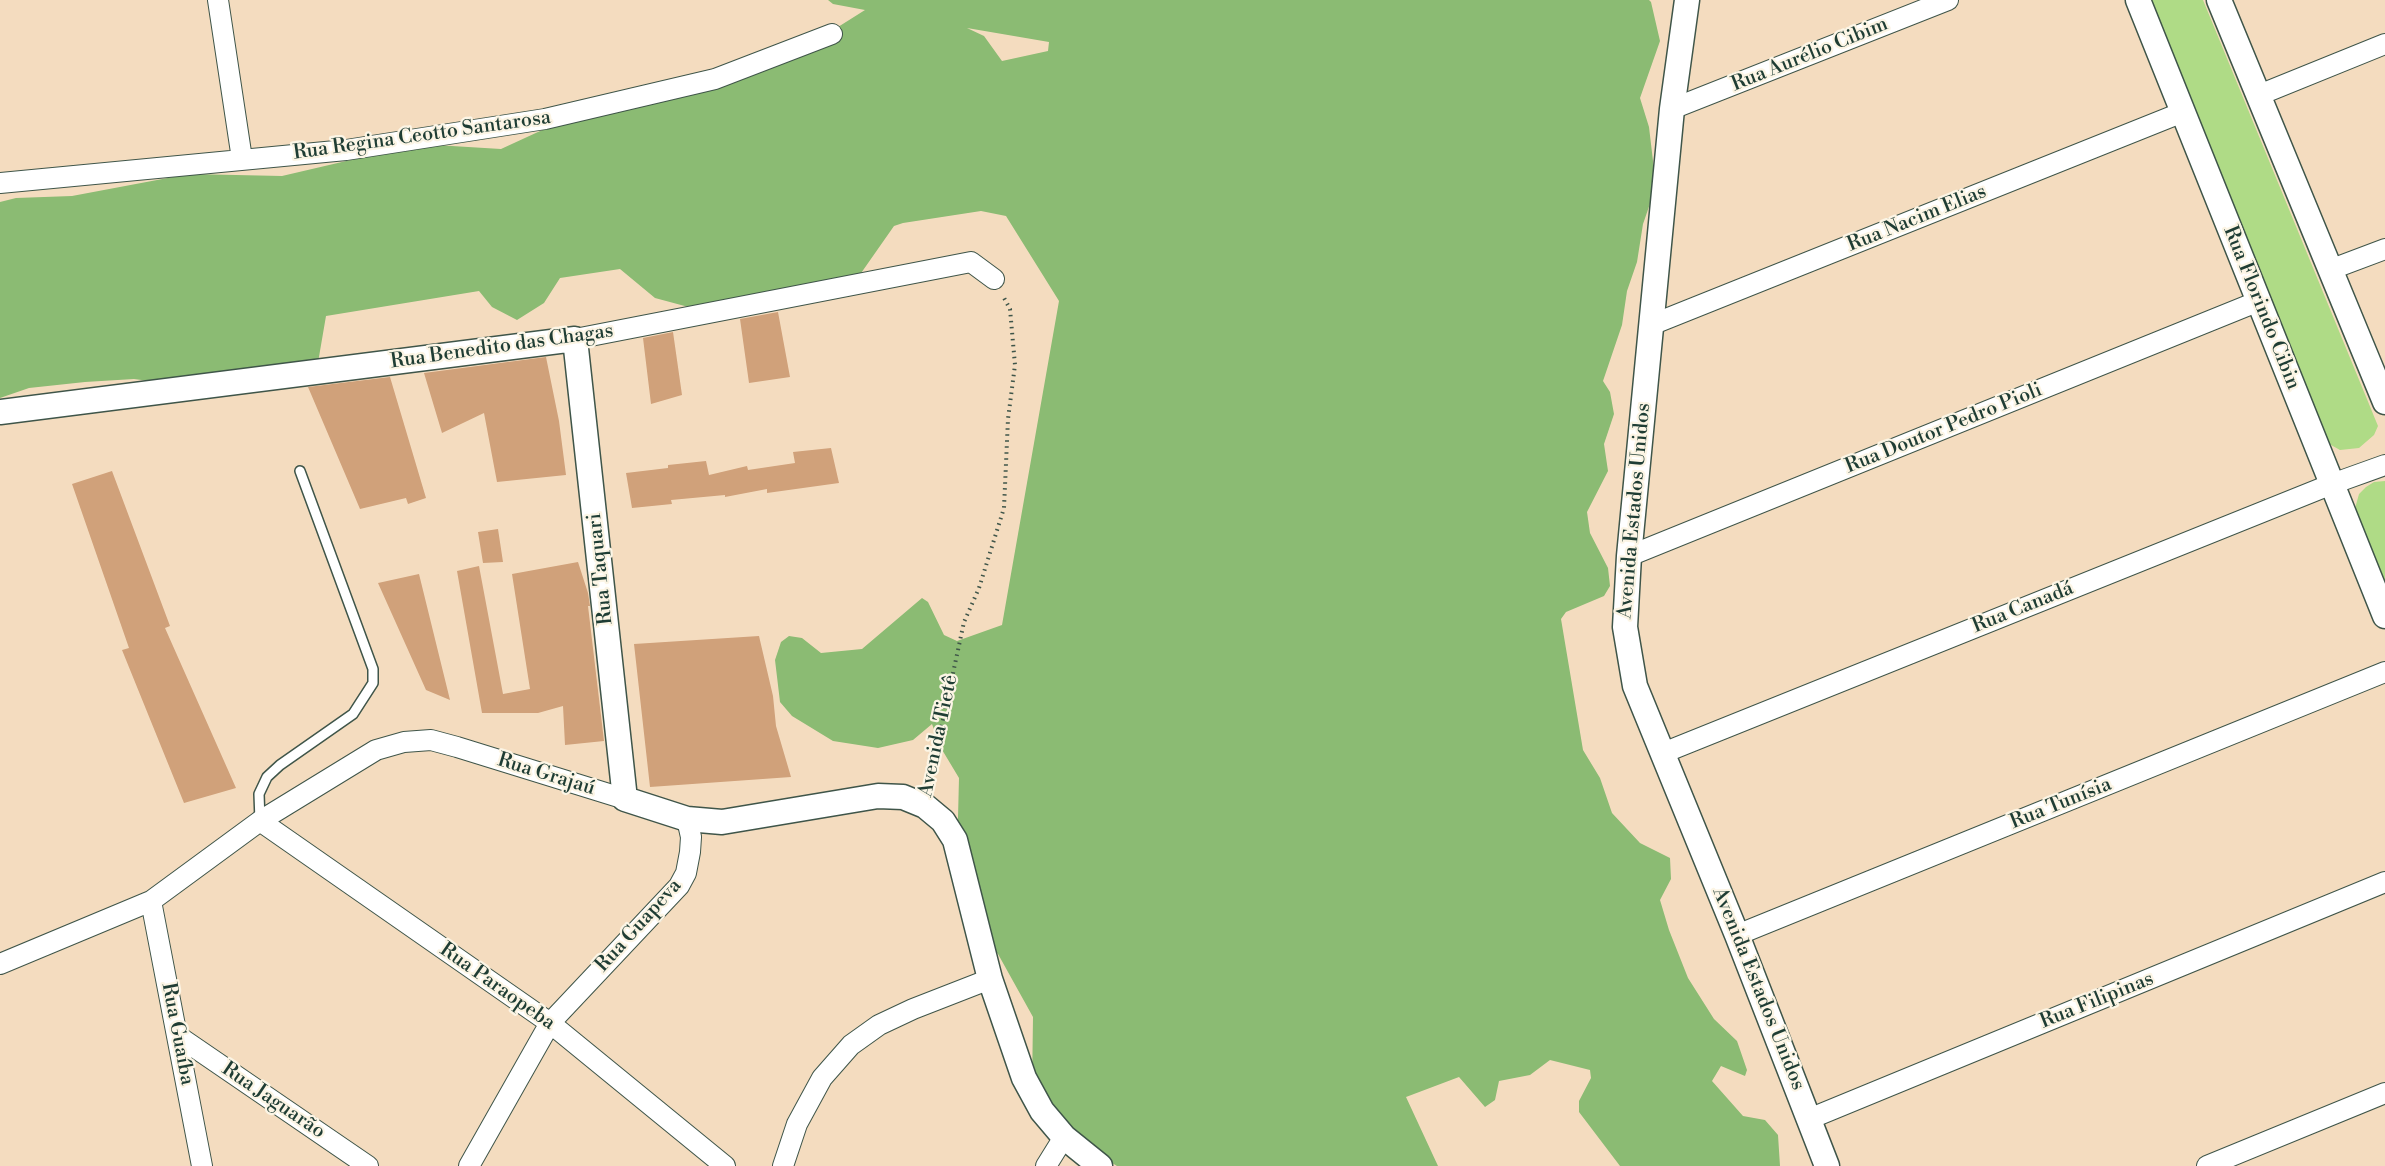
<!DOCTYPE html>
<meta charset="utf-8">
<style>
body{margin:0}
canvas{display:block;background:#f4dcbf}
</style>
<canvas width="2385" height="1166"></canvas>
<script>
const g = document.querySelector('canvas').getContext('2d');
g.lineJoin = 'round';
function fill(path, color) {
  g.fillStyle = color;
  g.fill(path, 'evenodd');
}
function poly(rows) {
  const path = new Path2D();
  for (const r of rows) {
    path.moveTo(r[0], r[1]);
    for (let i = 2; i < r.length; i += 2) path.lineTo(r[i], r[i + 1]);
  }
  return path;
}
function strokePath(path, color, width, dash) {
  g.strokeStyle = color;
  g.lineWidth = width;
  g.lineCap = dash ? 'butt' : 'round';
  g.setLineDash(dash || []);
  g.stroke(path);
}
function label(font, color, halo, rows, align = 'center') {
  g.font = font + ' "Libre Bodoni",serif';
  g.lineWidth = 4.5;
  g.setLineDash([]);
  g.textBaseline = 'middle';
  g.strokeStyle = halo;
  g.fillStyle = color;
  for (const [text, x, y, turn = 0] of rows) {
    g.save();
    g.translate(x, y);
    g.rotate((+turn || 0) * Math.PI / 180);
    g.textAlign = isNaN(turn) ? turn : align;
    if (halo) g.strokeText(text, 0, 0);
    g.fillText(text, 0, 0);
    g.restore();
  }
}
fill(poly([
 [2146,0,2203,0,2378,426,2374,435,2359,448,2340,450,2322,440],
 [2385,481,2385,587,2354,512,2359,494,2366,487,2374,482]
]), '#afdb86');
fill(poly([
 [828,0,1649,0,1651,2,1660,41,1640,98,1649,127,1653,161,1653,195,1643,224,1637,262,1627,291,1622,325,1603,381,1610,392,1614,414,1604,444,1608,471,1587,512,1590,533,1608,568,1610,586,1604,596,1566,612,1561,619,1583,750,1600,778,1612,813,1640,843,1670,858,1671,879,1660,900,1669,930,1688,978,1714,1019,1737,1041,1747,1070,1745,1076,1721,1066,1712,1081,1743,1116,1765,1120,1778,1135,1780,1166,1620,1166,1579,1112,1579,1101,1591,1078,1590,1070,1550,1060,1530,1075,1499,1081,1495,1100,1485,1107,1459,1077,1406,1097,1438,1166,1117,1166,1080,1143,1032,1088,1033,1017,998,954,974,929,957,857,959,778,941,748,932,724,913,740,878,748,833,741,792,716,780,702,775,660,781,642,789,636,802,638,821,653,862,649,922,598,928,602,944,635,957,641,1002,625,1059,301,1006,216,981,211,903,223,894,226,859,276,707,312,655,298,620,269,560,278,544,303,517,320,492,307,479,291,326,316,315,380,211,389,134,379,85,382,29,388,0,398,0,202,16,198,72,196,189,174,282,176,419,144,501,149,551,126,819,39,865,10,833,4],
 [967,28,1049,42,1048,51,1002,61,984,36]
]), '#8bbb73');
fill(poly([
 [778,312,790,377,749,383,740,319],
 [673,332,682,395,651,404,643,338],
 [546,357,559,421,566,475,497,482,484,413,442,433,424,373],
 [390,377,426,498,408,504,406,498,360,509,308,387],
 [831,448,839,483,767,493,767,489,725,497,725,495,671,500,672,504,632,508,626,473,668,468,668,465,706,461,709,475,747,466,748,470,795,463,793,452],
 [112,471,170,626,165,628,236,788,184,803,122,650,129,648,72,484],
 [498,529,503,562,483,563,478,532],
 [578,562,588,593,590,606,588,606,604,741,565,745,563,706,538,713,482,713,457,571,479,566,503,694,530,689,512,574],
 [419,574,450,700,426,690,378,583],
 [759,636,773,696,776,726,791,777,650,787,634,644]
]), '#d0a17a');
const service = poly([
 [260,821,259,794,267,777,280,765,353,714,373,683,373,669,300,471]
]);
const minor = poly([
 [218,0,242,159],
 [2259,95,2385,44],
 [1672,109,1948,0],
 [0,183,346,150,545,119,715,79,832,34],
 [2332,269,2385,249],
 [1651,325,2183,112],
 [575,339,971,262,994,279],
 [1629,556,2259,301],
 [1663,753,2332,484,2385,465],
 [260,821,550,1023,725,1166],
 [151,901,202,1166],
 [1737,935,2385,672],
 [0,964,151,901,260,821,376,750,404,742,431,740,457,747,625,799],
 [178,1036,368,1166],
 [1809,1119,2385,882],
 [469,1166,550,1023,679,886,686,873,690,852,691,837,687,819],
 [783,1166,797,1124,822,1078,851,1045,879,1025,913,1009,990,979],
 [1046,1166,1064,1137],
 [2207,1166,2385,1093]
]);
const tertiary = poly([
 [1687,0,1672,109,1629,556,1625,627,1635,686,1737,935,1827,1166],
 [2138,0,2385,616],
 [2219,0,2385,402],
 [0,412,575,339,625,799,687,819,722,822,878,796,903,797,925,806,943,821,955,840,990,979,1024,1078,1042,1111,1064,1137,1100,1166]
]);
strokePath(service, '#3f5549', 12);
strokePath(minor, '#3f5549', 22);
strokePath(tertiary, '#3f5549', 27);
strokePath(poly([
 [929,785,964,622,979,588,1004,508,1008,419,1015,365,1010,309,1003,296]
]), '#3f5549', 4, [1.5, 4.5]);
strokePath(service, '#fff', 9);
strokePath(minor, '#fff', 20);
strokePath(tertiary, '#fff', 24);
label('20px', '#1f3d34', '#fcf5e5', [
 ["Rua Aurélio Cibim",1810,55,-22],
 ["Rua Regina Ceotto Santarosa",422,136,-8],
 ["Rua Nacim Elias",1917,219,-22],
 ["Rua Florindo Cibin",2261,308,68],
 ["Rua Benedito das Chagas",502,347,-8],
 ["Rua Doutor Pedro Pioli",1944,429,-22],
 ["Avenida Estados Unidos",1635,511,-85],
 ["Rua Taquari",601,569,-96],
 ["Rua Canadá",2023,608,-22],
 ["Avenida Tietê",939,736,-78],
 ["Rua Grajaú",546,775,17],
 ["Rua Tunísia",2061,804,-22],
 ["Rua Guapeva",639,926,-48],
 ["Rua Paraopeba",497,987,35],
 ["Avenida Estados Unidos",1758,989,68],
 ["Rua Filipinas",2097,1001,-22],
 ["Rua Guaíba",177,1034,79],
 ["Rua Jaguarão",273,1101,34]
]);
</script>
